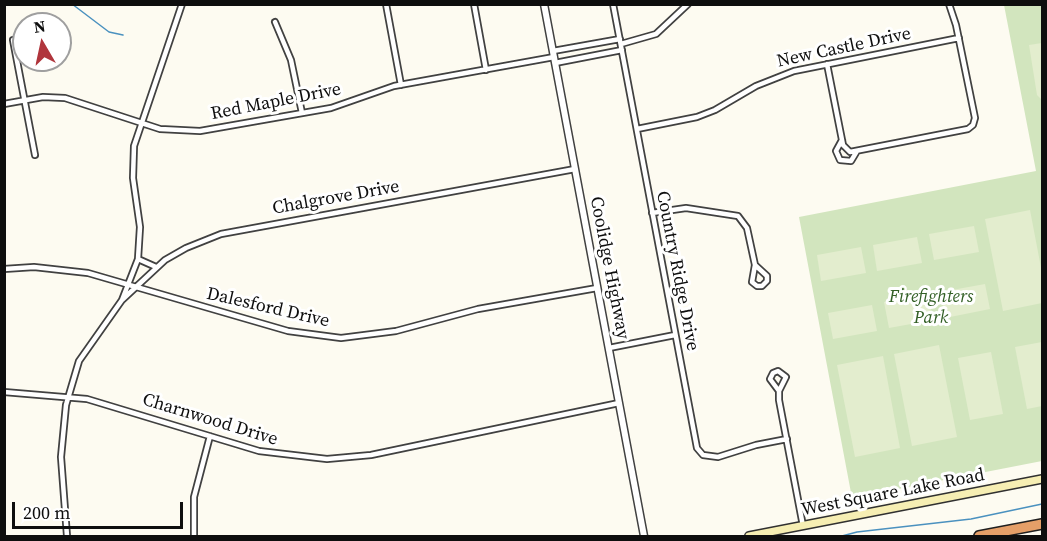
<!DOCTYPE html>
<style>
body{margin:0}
#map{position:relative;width:1047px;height:541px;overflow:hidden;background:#fdfbf1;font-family:"Source Serif 4",serif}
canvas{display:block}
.frame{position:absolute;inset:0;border:6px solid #0e0e0e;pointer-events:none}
.north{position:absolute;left:12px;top:12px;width:60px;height:60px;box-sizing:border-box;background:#fff;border:2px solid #9f9f9f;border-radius:50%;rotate:351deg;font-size:16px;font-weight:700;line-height:24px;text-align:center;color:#0e0e0e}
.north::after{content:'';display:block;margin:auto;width:21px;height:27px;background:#b0353c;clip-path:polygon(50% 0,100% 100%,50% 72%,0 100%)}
.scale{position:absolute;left:12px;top:502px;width:171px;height:27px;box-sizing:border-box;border:3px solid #0e0e0e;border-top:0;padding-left:8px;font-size:18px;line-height:21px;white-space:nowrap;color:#0e0e0e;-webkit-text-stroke:4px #fff;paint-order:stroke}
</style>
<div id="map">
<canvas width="1047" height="541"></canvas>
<div class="frame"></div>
<div class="north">N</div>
<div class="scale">200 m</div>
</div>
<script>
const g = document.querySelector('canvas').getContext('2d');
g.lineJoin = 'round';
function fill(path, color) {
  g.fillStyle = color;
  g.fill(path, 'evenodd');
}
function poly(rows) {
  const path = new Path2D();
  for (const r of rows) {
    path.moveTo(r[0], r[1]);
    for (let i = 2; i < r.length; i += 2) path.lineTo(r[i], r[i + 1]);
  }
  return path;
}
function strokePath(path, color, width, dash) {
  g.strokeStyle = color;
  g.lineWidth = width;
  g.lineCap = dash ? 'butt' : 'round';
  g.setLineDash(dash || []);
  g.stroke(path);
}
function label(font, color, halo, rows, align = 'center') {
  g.font = font + ' "Source Serif 4",serif';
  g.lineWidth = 6;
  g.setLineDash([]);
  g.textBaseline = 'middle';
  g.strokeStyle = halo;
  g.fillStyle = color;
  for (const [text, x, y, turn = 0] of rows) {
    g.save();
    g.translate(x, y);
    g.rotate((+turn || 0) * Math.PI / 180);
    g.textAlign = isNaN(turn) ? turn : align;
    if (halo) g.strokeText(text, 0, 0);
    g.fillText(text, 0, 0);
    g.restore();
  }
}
fill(poly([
 [1004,5,1042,5,1042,461,852,498,799,217,1036,171]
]), '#d2e5be');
fill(poly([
 [1042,43,1042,100,1037,95,1029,45],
 [1030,210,1042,273,1042,303,1003,311,985,219],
 [974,226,979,252,934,260,929,234],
 [917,237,922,263,877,271,873,245],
 [861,247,866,273,821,281,817,255],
 [985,284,990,309,945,318,941,292],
 [928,294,933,320,889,328,884,302],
 [872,305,877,331,833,339,828,313],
 [1042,342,1042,406,1027,409,1015,347],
 [939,345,957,437,912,446,894,354],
 [991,352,1003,414,970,420,958,358],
 [883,356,900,448,855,457,837,365]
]), '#e3edce');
strokePath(poly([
 [72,4,109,32,123,35],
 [842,536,857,532,971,519,1042,504]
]), '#4a91bf', 1.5);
const minor = poly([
 [386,4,401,85],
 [474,4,486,70],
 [613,4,697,448,703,455,718,457,756,445,787,439],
 [275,22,291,60,302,113],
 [13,40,35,155],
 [621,44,656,34,688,4],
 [553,51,620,39],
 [555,63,622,50],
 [827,64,843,145,850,152,968,129,973,125,975,118,956,25,949,4],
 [4,104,43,97,65,98,160,129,200,131,331,108,394,86,554,57],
 [637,129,697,117,715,110,756,86,794,71,959,38],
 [842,140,836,151,840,160,851,161,857,151],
 [652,213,686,208,738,216,747,228,755,265,752,282,757,286,762,286,767,281,767,276,755,265],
 [138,259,156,267],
 [4,269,34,267,88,273,288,331,341,338,396,331,478,309,597,288],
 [122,300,165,260,186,248,221,234,575,169],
 [609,348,675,335],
 [779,391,770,379,773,373,778,371,786,377,779,391,779,400,803,526],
 [4,392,87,399,259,451,327,459,371,455,619,403],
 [67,536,61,457,66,405,79,361,122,300,138,259,140,227,133,178,134,146,182,4],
 [194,536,194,497,210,436]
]);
const tertiary = poly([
 [544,4,644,536]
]);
const secondary = poly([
 [749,536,1042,479]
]);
const motorway = poly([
 [979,536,1042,524]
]);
strokePath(minor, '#414141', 8);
strokePath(tertiary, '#414141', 9);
strokePath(secondary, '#303030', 10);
strokePath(motorway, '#1f1f1f', 12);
strokePath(minor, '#fff', 4.5);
strokePath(tertiary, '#fff', 6);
strokePath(secondary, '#f6eeb3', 7);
strokePath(motorway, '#e59f68', 9);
label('18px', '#0e0e0e', '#fff', [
 ["New Castle Drive",844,48,-12],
 ["Red Maple Drive",276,102,-11],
 ["Chalgrove Drive",336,198,-10],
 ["Coolidge Highway",609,268,79],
 ["Country Ridge Drive",677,271,79],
 ["Dalesford Drive",268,308,13],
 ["Charnwood Drive",210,420,17],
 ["West Square Lake Road",893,493,-11]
]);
label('italic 18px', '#325f25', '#fff', [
 ["Firefighters",931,297],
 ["Park",931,318]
]);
</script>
